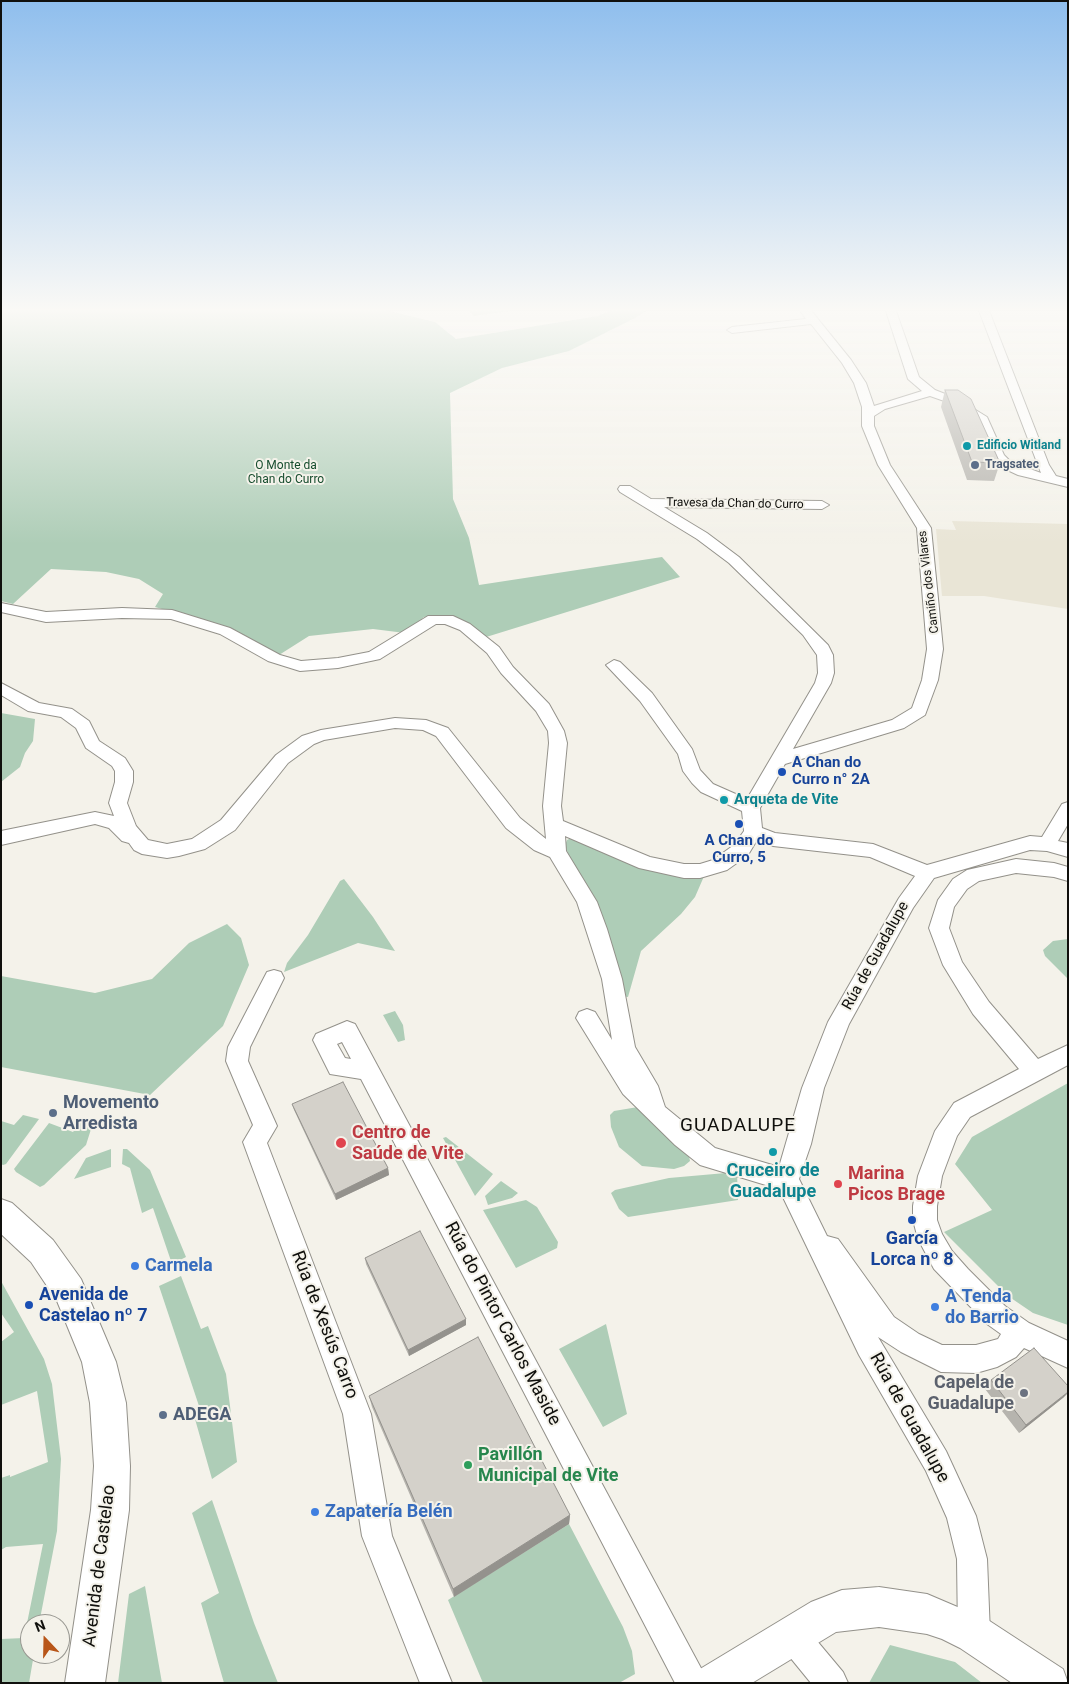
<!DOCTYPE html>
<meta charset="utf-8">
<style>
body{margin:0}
#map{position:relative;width:1069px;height:1684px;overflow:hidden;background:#f4f2ea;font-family:Roboto,sans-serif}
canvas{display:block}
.frame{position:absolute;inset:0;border:2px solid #10100d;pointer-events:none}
.north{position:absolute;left:20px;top:1614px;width:50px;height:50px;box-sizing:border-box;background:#f4f2ea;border:1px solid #999892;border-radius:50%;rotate:339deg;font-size:14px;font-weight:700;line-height:20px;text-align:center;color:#10100d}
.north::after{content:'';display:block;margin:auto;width:18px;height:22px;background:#b85619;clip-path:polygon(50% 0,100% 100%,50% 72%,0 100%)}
</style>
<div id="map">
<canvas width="1069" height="1684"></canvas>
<div class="frame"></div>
<div class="north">N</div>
</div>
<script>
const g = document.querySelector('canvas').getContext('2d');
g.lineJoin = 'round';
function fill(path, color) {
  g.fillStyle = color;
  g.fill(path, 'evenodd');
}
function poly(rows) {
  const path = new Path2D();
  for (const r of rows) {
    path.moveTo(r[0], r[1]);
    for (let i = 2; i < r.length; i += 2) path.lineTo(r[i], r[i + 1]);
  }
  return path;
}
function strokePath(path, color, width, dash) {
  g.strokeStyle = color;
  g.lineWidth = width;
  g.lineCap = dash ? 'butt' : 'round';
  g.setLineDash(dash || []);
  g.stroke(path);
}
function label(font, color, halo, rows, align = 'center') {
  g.font = font + ' Roboto,sans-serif';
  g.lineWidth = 4;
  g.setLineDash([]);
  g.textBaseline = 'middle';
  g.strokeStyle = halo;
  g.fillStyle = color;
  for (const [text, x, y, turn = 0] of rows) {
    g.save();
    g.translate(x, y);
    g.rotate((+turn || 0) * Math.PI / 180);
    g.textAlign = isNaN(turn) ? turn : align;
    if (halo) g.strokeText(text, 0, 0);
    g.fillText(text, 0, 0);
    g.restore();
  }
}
fill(poly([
 [952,521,1068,524,1068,609,984,596,942,596,936,529,956,530]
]), '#e9e5d6');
fill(poly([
 [1,308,376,308,435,322,456,339,598,316,616,308,650,308,635,318,569,351,502,368,450,393,453,499,469,538,479,585,662,557,680,577,483,638,466,625,444,615,424,617,405,633,373,629,309,636,279,655,235,630,155,607,163,594,139,579,106,572,51,569,13,604,1,601],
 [466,308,528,308,474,316],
 [1,713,35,719,33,741,25,753,20,767,1,782],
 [571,838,705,874,695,897,681,914,641,951,628,997,619,996,565,845,567,840],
 [344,879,373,917,395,951,358,943,284,972,287,963,308,935,340,881],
 [227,924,241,938,249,965,223,1026,150,1095,1,1067,1,976,95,993,152,979,189,943],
 [1068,939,1068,979,1045,956,1043,950,1053,941],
 [395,1011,403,1025,405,1040,398,1042,383,1015],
 [1068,1083,1068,1325,1033,1313,1008,1296,944,1232,992,1210,955,1164,972,1137],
 [644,1106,689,1156,690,1161,684,1166,674,1169,642,1166,619,1147,611,1127,610,1115,614,1111],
 [23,1115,39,1119,6,1164,3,1165,1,1164,1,1121,14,1125],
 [81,1122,92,1126,86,1145,44,1185,40,1187,16,1172,14,1169,49,1123,73,1132],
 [446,1137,493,1174,475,1196,443,1138],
 [111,1149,111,1167,74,1179,86,1158],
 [123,1149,127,1149,150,1170,186,1257,172,1264,153,1208,142,1213,130,1168,122,1164],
 [737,1172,738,1200,628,1217,619,1209,611,1193,615,1190,669,1178],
 [501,1181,518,1193,512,1198,488,1205,485,1196],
 [526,1200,537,1207,558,1242,557,1248,516,1268,483,1210],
 [181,1276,201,1329,208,1326,226,1374,237,1462,212,1479,195,1419,202,1415,159,1286],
 [1,1281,44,1359,52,1384,61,1459,57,1531,39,1624,30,1624,30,1654,34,1654,29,1683,1,1683,1,1639,24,1638,43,1544,6,1547,1,1550,1,1478,10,1475,10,1477,48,1462,37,1391,1,1405,1,1342,14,1332,1,1313],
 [606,1324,627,1414,603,1427,559,1349],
 [212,1500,254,1623,278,1683,224,1683,201,1603,219,1593,192,1513],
 [569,1524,623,1627,632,1651,635,1674,619,1683,483,1683,448,1600],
 [145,1586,162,1683,118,1683,129,1594],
 [890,1645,955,1662,982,1683,869,1683]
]), '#aecdb7');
const minor = poly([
 [798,308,809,308,851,360,866,383,874,406,922,391,908,379,885,308,895,308,919,377,935,390,958,399,987,417,1004,455,1011,462,1041,473,978,308,988,308,1049,465,1056,476,1068,479,1068,487,1018,475,1003,468,992,456,978,422,950,403,930,396,885,409,874,416,874,426,890,465,931,528,943,649,938,680,925,715,904,728,785,764,760,808,762,828,775,833,873,844,927,865,1030,836,1042,837,1062,804,1068,802,1068,824,1058,841,1068,843,1068,857,1047,851,1030,850,934,878,913,908,849,1024,824,1088,811,1144,799,1179,827,1236,838,1239,894,1317,919,1334,942,1345,976,1345,998,1339,1001,1334,987,1324,934,1269,918,1239,913,1220,913,1206,918,1176,935,1131,954,1103,1019,1069,973,1014,943,965,929,928,938,900,953,879,967,870,1016,859,1054,863,1068,867,1068,881,1054,877,1016,873,979,881,967,889,954,907,949,928,962,962,989,1002,1038,1059,1068,1045,1068,1065,970,1117,957,1136,942,1176,937,1206,937,1220,942,1234,952,1251,968,1269,1005,1306,1029,1323,1068,1341,1068,1368,1024,1348,1016,1357,997,1367,976,1373,941,1372,901,1352,878,1337,946,1451,976,1516,987,1559,990,1634,985,1645,974,1650,963,1645,958,1634,957,1559,947,1518,926,1471,859,1355,779,1189,700,1165,675,1145,623,1094,576,1018,579,1012,587,1009,595,1012,612,1040,602,979,577,902,550,857,534,850,506,828,436,736,423,730,395,728,324,740,314,744,288,763,235,830,205,849,179,856,167,858,142,854,134,850,129,843,122,841,109,828,95,824,1,845,1,831,95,812,114,816,109,803,115,782,115,771,112,766,86,748,76,728,61,717,28,711,1,695,1,683,39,703,72,709,89,721,99,741,125,758,133,771,133,782,127,803,136,826,148,840,167,844,192,839,221,820,276,755,302,736,321,730,395,718,426,720,448,728,520,818,546,839,543,806,549,743,548,731,536,711,501,673,487,653,460,630,445,624,436,624,380,659,338,668,300,671,268,661,220,634,171,619,122,618,46,622,1,612,1,603,46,612,122,608,172,610,230,628,280,655,301,661,338,658,369,652,428,616,453,616,470,624,499,647,513,667,549,704,564,731,567,743,561,806,563,821,650,857,684,864,700,864,713,860,734,845,744,831,742,811,701,792,692,783,683,771,678,754,640,701,606,665,614,660,620,662,652,693,692,749,700,770,713,784,747,799,815,683,818,673,817,655,803,635,729,563,697,539,620,492,618,489,620,486,630,486,651,499,822,501,829,505,822,509,664,507,707,533,739,557,828,645,833,655,834,673,831,683,793,749,892,720,912,708,922,680,927,649,917,528,878,465,862,426,862,407,854,383,842,363,811,324,732,333,727,330,732,327,806,319,798,308],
 [565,836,639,868,684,878,700,878,727,870,748,855,757,840,773,846,870,857,915,876,899,898,828,1022,802,1088,779,1167,715,1148,665,1107,658,1086,635,1047,622,979,607,929,597,902,566,851,565,836],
 [274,970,281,972,284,978,250,1047,248,1061,277,1126,267,1143,371,1414,392,1536,452,1683,420,1683,362,1536,343,1414,243,1142,253,1125,226,1061,228,1047,267,972,274,970],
 [347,1021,355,1024,709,1683,675,1683,361,1079,330,1074,313,1040,316,1034,347,1021],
 [342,1042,351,1059,345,1058,337,1044,342,1042],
 [791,1618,802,1623,843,1672,848,1683,811,1683,780,1645,775,1634,780,1623,791,1618]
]);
const tertiary = poly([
 [1,1199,12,1203,53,1240,81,1279,116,1362,126,1403,130,1466,129,1510,105,1683,65,1683,91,1510,94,1466,90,1403,82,1362,57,1301,31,1262,1,1234,1,1199],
 [879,1587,927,1594,988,1620,1063,1669,1068,1683,1012,1683,960,1648,942,1639,927,1634,879,1627,836,1632,752,1683,694,1683,700,1669,811,1602,842,1590,879,1587]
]);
strokePath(minor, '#93918a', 2);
strokePath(tertiary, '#93918a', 2);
fill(minor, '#fff');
fill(tertiary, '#fff');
fill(poly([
 [945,390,1000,463,994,481,967,480,941,407],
 [292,1104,388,1168,389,1175,336,1200,294,1110],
 [365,1258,466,1319,466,1325,409,1356,366,1264],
 [991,1380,1064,1397,1019,1433,985,1389],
 [369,1396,570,1515,569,1524,454,1597,372,1407]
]), '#b6b4ae');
fill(poly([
 [388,1168,389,1175,336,1200,335,1194],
 [466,1319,466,1325,409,1356,408,1350],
 [1068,1392,1068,1393,1064,1397,1019,1433,1026,1425],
 [570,1515,569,1524,454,1597,453,1589]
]), '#94928d');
const building = poly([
 [945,390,958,390,971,399,1000,463,972,462,945,390],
 [343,1082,388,1168,335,1194,292,1104,343,1082],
 [420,1231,466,1319,408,1350,365,1258,420,1231],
 [478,1337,570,1515,453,1589,369,1396,478,1337],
 [1034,1348,1068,1386,1068,1392,1026,1425,991,1380,1034,1348]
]);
fill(building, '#d4d1ca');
strokePath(building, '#94928d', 1);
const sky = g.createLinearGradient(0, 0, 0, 544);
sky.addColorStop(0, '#8fbeed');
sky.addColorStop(0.57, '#faf9f6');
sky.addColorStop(1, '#faf9f600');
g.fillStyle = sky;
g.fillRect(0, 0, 1069, 544);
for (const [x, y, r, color] of [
 [967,446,5,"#0f9aa8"],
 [975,465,5,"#5c6f8a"],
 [782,772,5,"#1a4fb4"],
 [724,800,5,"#0f9aa8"],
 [739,824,5,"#1a4fb4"],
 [53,1113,5,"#5c6f8a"],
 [341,1143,6,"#e0444e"],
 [773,1152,5,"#0f9aa8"],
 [838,1184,5,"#e0444e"],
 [912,1220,5,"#1a4fb4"],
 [135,1266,5,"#3f7fe0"],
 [29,1305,5,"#1a4fb4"],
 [935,1307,5,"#3f7fe0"],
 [1024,1393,5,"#6b7280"],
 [163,1415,5,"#5c6f8a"],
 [468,1465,5,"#2e9e5b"],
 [315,1512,5,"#3f7fe0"]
]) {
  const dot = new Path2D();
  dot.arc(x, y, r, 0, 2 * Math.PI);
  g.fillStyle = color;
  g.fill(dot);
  strokePath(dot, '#f4f2ea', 2);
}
label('bold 12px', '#0d838f', '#f4f2ea', [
 ["Edificio Witland",977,446]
], 'left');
label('bold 12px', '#4e5e75', '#f4f2ea', [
 ["Tragsatec",985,465]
], 'left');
label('12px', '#164c2d', '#f4f2ea', [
 ["O Monte da",286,466],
 ["Chan do Curro",286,480]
]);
label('12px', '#10100d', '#f4f2ea', [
 ["Travesa da Chan do Curro",735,504,1],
 ["Camiño dos Vilares",929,582,-97]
]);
label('bold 15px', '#164399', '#f4f2ea', [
 ["A Chan do",792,763],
 ["Curro n° 2A",792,780],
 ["A Chan do",739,841,"center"],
 ["Curro, 5",739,858,"center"]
], 'left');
label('bold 15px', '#0d838f', '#f4f2ea', [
 ["Arqueta de Vite",734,800]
], 'left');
label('15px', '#10100d', '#f4f2ea', [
 ["Rúa de Guadalupe",876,956,-61]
]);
label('bold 18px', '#4e5e75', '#f4f2ea', [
 ["Movemento",63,1103],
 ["Arredista",63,1124],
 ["ADEGA",173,1415]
], 'left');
label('bold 18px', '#be3a42', '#f4f2ea', [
 ["Centro de",352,1133],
 ["Saúde de Vite",352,1154],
 ["Marina",848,1174],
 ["Picos Brage",848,1195]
], 'left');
label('bold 18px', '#0d838f', '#f4f2ea', [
 ["Cruceiro de",773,1171],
 ["Guadalupe",773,1192]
]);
label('bold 18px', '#164399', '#f4f2ea', [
 ["García",912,1239],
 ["Lorca nº 8",912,1260],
 ["Avenida de",39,1295,"left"],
 ["Castelao nº 7",39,1316,"left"]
]);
label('bold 18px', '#366cbe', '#f4f2ea', [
 ["Carmela",145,1266],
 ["A Tenda",945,1297],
 ["do Barrio",945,1318],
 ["Zapatería Belén",325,1512]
], 'left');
label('18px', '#10100d', '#f4f2ea', [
 ["Rúa do Pintor Carlos Maside",502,1324,62],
 ["Rúa de Xesús Carro",324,1325,69],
 ["Rúa de Guadalupe",909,1418,61],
 ["Avenida de Castelao",100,1566,-83]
]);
label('bold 18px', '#5b616d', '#f4f2ea', [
 ["Capela de",1014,1383],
 ["Guadalupe",1014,1404]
], 'right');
label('bold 18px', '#27864d', '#f4f2ea', [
 ["Pavillón",478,1455],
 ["Municipal de Vite",478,1476]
], 'left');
g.letterSpacing = '1px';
label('19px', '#10100d', '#f4f2ea', [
 ["GUADALUPE",738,1126]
]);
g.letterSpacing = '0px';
</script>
